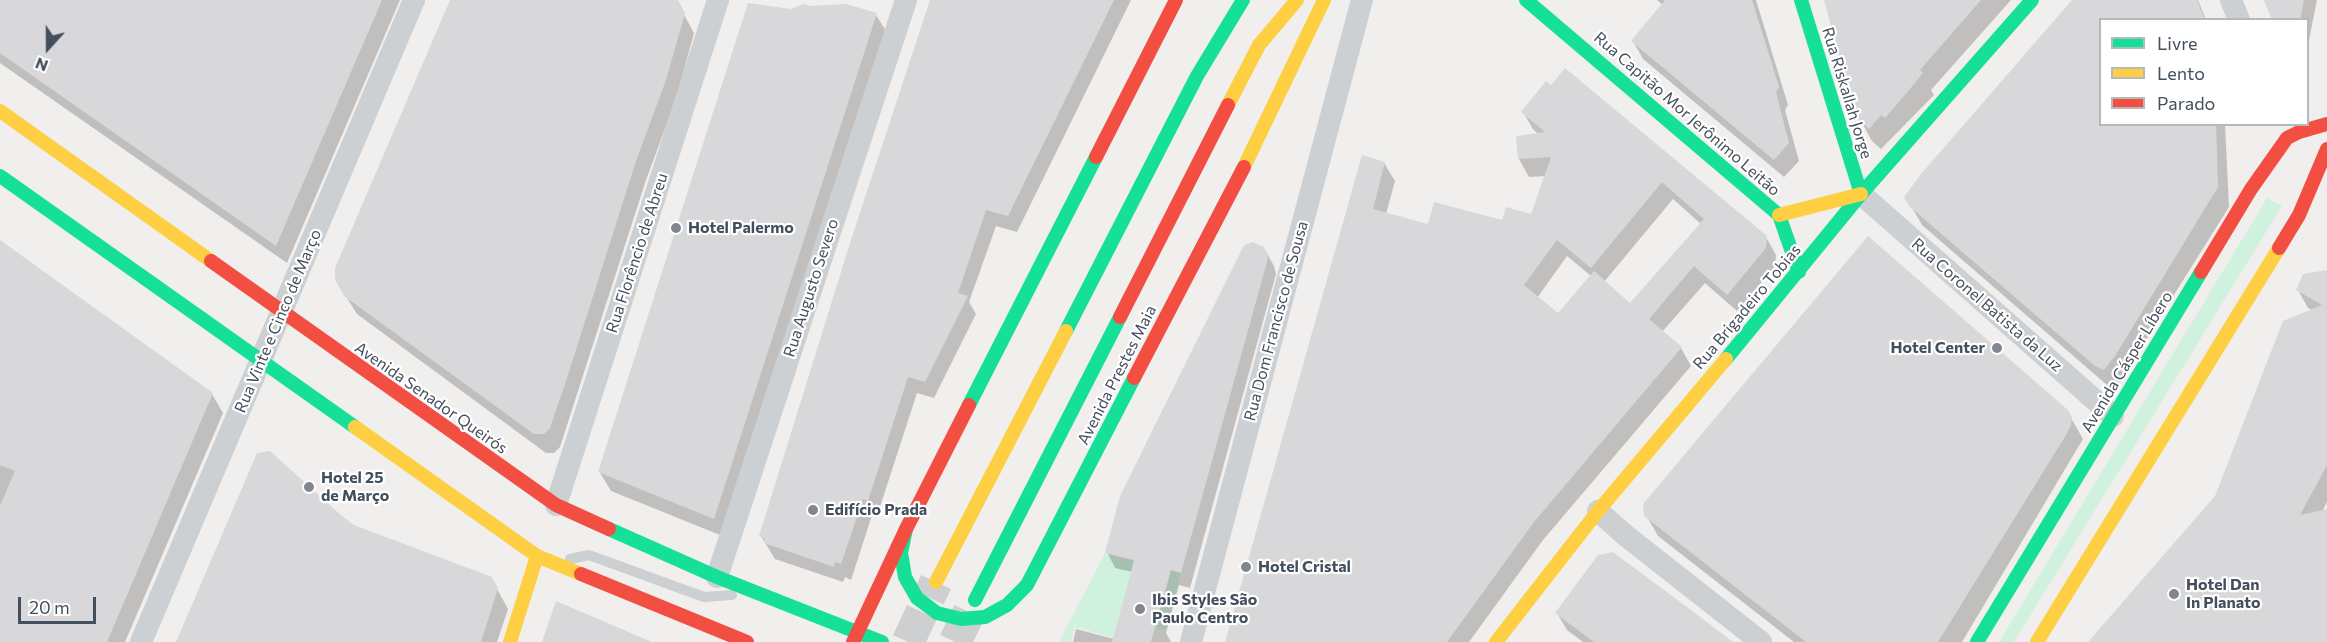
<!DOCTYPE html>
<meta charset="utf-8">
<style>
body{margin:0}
#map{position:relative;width:2327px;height:642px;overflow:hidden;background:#f0efee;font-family:Commissioner,sans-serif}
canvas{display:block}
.legend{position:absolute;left:2099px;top:18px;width:210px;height:108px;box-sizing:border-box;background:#fff;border:2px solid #b4b9be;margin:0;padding:8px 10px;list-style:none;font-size:18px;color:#444f5d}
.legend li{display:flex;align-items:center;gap:12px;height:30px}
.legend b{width:30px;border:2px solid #b4b9be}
.north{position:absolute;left:18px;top:18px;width:60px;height:60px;-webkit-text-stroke:4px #fff;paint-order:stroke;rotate:201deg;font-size:16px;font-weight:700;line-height:24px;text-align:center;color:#444f5d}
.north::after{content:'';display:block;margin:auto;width:21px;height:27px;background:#444f5d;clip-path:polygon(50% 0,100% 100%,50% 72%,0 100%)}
.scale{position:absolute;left:18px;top:597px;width:78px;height:27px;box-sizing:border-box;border:3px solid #444f5d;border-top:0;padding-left:8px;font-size:18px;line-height:21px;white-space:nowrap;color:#444f5d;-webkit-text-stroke:4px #fff;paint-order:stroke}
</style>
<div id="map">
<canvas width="2327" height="642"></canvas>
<ul class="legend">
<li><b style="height:8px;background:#16e098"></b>Livre</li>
<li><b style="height:8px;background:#ffcf43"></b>Lento</li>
<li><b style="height:8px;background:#f24e42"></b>Parado</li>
</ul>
<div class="north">N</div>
<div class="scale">20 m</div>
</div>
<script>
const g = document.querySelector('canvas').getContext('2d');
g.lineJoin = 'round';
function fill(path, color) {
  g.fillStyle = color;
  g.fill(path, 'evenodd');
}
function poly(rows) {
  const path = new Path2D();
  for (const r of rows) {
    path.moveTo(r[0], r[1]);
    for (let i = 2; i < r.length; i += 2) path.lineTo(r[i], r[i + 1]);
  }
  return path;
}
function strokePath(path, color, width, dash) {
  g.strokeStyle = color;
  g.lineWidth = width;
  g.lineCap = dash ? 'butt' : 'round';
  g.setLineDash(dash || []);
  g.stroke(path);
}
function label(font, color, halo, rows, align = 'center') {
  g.font = font + ' Commissioner,sans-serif';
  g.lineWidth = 4.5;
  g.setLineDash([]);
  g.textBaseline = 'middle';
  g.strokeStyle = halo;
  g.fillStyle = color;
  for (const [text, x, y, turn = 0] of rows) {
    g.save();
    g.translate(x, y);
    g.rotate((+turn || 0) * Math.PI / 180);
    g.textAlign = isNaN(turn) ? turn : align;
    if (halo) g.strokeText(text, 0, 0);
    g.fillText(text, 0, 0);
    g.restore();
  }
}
fill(poly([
 [2267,198,2282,206,2014,642,1999,642],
 [1105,553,1181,573,1166,630,1155,627,1165,591,1129,581,1113,638,1075,627,1071,642,1059,642]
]), '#d1f1df');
fill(poly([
 [0,0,400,0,287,263,0,63],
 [451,0,676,0,694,33,676,99,646,180,560,447,554,453,546,453,357,314,338,284],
 [931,0,1131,0,1017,232,996,226,969,302,976,314,934,398,917,393,877,516,872,515,851,580,845,577,843,582,775,559,761,536],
 [1657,0,1756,0,1788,105,1785,110,1799,161,1784,177,1643,59,1633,41,1663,5],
 [1826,0,2011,0,1931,90,1934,95,1881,149,1872,141,1856,112],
 [2074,0,2198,0,2206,20,2100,20,2100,124,2225,124,2229,207,2115,389,2107,385,1922,225,1906,197],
 [2266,0,2317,0,2308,45,2308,20,2274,20],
 [792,11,876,15,888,34,725,537,611,491,599,471],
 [1547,83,1766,237,1776,255,1775,266,1737,311,1705,283,1662,332,1681,348,1691,366,1543,540,1469,642,1227,642,1384,163,1395,181,1386,214,1429,226,1503,222,1532,215,1546,176,1529,177,1519,159,1517,137,1538,134,1533,129,1523,112],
 [1673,199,1701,224,1631,305,1604,282],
 [1567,256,1591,276,1558,315,1537,298],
 [0,242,212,394,223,413,125,642,0,642],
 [1265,250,1274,266,1276,274,1190,588,1179,585,1166,633,1171,642,1073,642,1076,629,1114,639,1132,572,1115,568,1107,552],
 [2327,271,2327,502,2322,512,2327,511,2327,642,2090,642,2216,497,2312,310,2308,308,2298,290],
 [2067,411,2083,439,1962,642,1794,642,1658,536,1646,515],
 [353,526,491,578,508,609,497,642,177,642],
 [1557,613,1732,642,1583,642,1567,630]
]), '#0003');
fill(poly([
 [0,0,382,0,276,246,0,53],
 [450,0,678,0,685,13,666,80,636,161,568,375,550,428,544,434,534,434,344,296,335,279,335,268],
 [930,0,1114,0,1008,216,986,210,958,293,968,296,925,382,908,377,868,501,863,499,841,564,835,562,834,567,764,543,765,539,759,536,850,243],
 [1665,0,1752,0,1779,87,1776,92,1789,143,1774,160,1631,41],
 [1824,0,1981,0,1920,70,1923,73,1904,96,1885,118,1881,115,1869,129,1859,120,1855,113],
 [2072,0,2197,0,2205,20,2100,20,2100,124,2216,124,2218,187,2115,356,2104,370,2095,366,1931,225,1909,206,1904,197,1921,174],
 [2264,0,2304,0,2300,20,2272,20],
 [748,3,791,9,804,4,812,6,846,4,877,13,714,519,598,472],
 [1565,68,1767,236,1766,248,1727,295,1694,266,1649,319,1682,347,1534,522,1447,642,1225,642,1362,155,1385,162,1373,209,1428,224,1434,202,1502,220,1506,207,1531,214,1551,157,1518,159,1516,136,1545,132,1521,112,1546,81,1551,85],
 [1662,182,1704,219,1630,303,1594,271,1558,313,1524,285,1557,240,1591,268],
 [1868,236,2068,410,2072,417,2071,425,2066,435,1938,642,1806,642,1644,516,1643,504],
 [0,240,213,393,107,642,0,642,0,506,15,471,0,465],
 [1253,242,1264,247,1268,258,1181,573,1171,570,1151,642,1112,642,1134,560,1105,553,1120,496,1242,249,1245,245],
 [2327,270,2327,465,2300,515,2327,509,2327,642,2088,642,2215,496,2283,321,2322,305,2296,290,2303,274],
 [270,451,342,516,354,525,492,577,498,588,481,642,176,642,257,453],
 [1613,552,1703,619,1733,642,1594,642,1555,613,1598,555],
 [556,601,652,642,542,642]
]), '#d8d8da');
strokePath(poly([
 [908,642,936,582],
 [955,642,975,600]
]), '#cecfd1', 33, [33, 16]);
strokePath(poly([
 [570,559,589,555,704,597,732,595]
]), '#ccd0d3', 10);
strokePath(poly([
 [2231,0,2239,20],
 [1861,194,2113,416],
 [556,505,718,0],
 [1598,511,1625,535,1761,642],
 [717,577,906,0],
 [141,642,414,0],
 [1191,642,1362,0]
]), '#ccd0d3', 22);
strokePath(poly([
 [1526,0,1779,215,1799,272],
 [1801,0,1861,194],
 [0,176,355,427],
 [1066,331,1197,76,1243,0],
 [1726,359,1861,194,2032,0],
 [969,405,1096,157],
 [609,529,717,577,882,642],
 [906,529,901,553,905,577,917,598,937,613,961,619,985,617,1007,605,1027,585,1134,378],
 [975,600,1120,317],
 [1977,642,2201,272]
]), '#16e098', 14);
strokePath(poly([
 [1228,105,1259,45,1297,0],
 [0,111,211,261],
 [1244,167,1324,0],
 [1779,215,1861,194],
 [355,427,537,556,581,574],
 [936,582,1066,331],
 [510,642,537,556],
 [1496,642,1598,511,1726,359],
 [2037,642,2279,248]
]), '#ffcf43', 14);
strokePath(poly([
 [1096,157,1176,0],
 [2279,248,2299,215,2327,149],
 [211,261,556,505,609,529],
 [2201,272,2251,189,2287,138,2299,132,2327,124],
 [1120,317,1228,105],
 [1134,378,1244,167],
 [581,574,747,642],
 [853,642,906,529,969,405]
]), '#f24e42', 14);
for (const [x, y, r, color] of [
 [676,228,6,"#808790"],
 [1997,348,6,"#808790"],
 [309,487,6,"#808790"],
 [813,510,6,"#808790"],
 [1246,567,6,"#808790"],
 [2174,594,6,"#808790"],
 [1140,609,6,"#808790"]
]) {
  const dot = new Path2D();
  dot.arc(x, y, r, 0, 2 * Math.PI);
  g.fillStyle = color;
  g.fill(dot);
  strokePath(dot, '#fff', 2);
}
label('16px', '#444f5d', '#fff', [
 ["Rua Riskallah Jorge",1847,93,73],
 ["Rua Capitão Mor Jerônimo Leitão",1687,114,41],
 ["Rua Florêncio de Abreu",637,253,-72],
 ["Rua Augusto Severo",811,288,-72],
 ["Rua Coronel Batista da Luz",1987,305,41],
 ["Rua Brigadeiro Tobias",1747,307,-50],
 ["Rua Vinte e Cinco de Março",278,321,-67],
 ["Rua Dom Francisco de Sousa",1276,321,-75],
 ["Avenida Cásper Líbero",2127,362,-59],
 ["Avenida Prestes Maia",1117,375,-63],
 ["Avenida Senador Queirós",431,398,35]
]);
label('bold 16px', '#444f5d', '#fff', [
 ["Hotel Palermo",688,228],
 ["Hotel Center",1985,348,"right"],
 ["Hotel 25",321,478],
 ["de Março",321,496],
 ["Edifício Prada",825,510],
 ["Hotel Cristal",1258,567],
 ["Hotel Dan",2186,585],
 ["In Planato",2186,603],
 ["Ibis Styles São",1152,600],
 ["Paulo Centro",1152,618]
], 'left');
</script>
